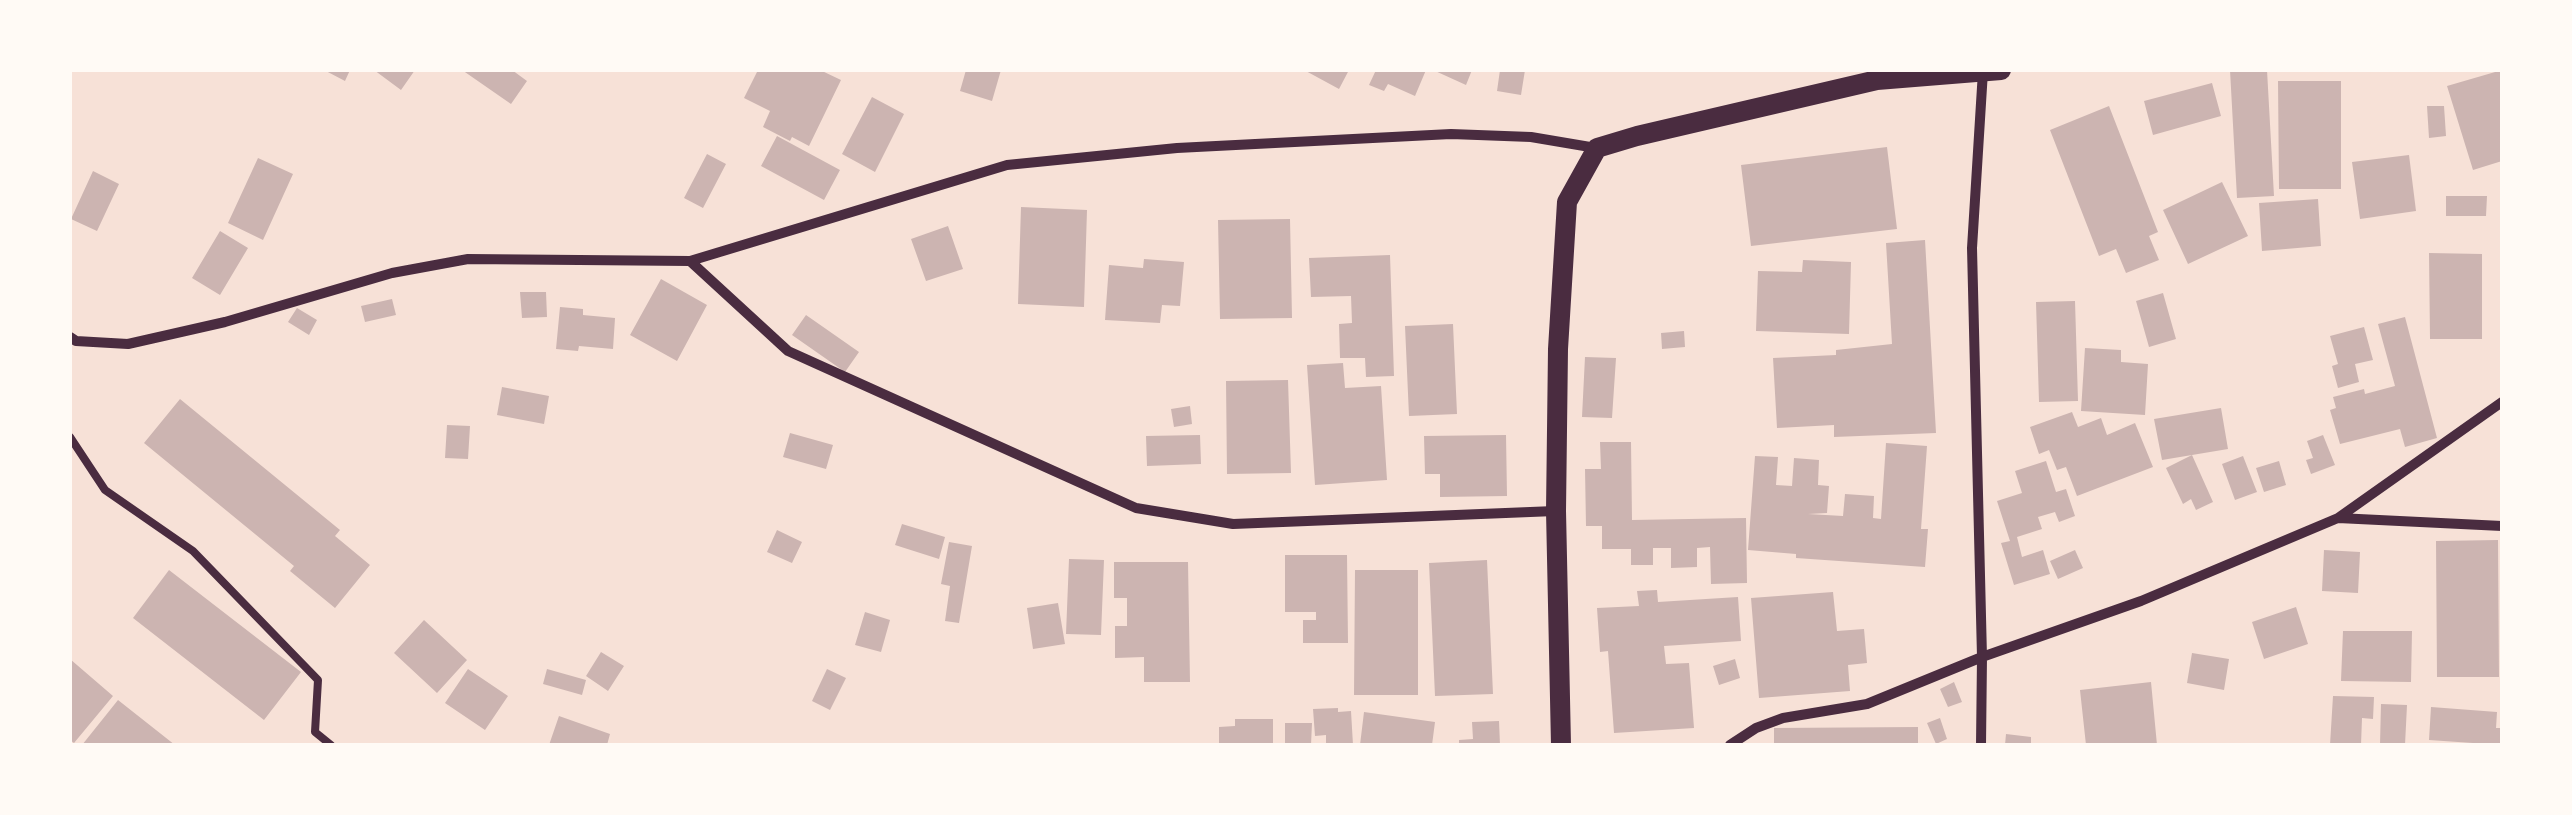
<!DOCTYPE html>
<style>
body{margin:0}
#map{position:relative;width:2572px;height:815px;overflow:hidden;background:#f7e1d7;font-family:Barlow,sans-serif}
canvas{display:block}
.frame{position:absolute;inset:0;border:72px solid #fffaf5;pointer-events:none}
</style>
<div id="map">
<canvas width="2572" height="815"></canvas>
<div class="frame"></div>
</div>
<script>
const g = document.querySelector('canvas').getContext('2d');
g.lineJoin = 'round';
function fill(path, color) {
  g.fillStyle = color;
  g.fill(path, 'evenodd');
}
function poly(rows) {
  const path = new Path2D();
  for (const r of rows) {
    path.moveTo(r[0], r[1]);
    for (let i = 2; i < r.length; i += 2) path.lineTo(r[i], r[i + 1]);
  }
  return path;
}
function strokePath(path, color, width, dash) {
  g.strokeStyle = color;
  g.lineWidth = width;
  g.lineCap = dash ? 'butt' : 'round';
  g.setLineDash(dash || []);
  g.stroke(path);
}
fill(poly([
 [324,70,350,70,345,81],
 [374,70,415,70,401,90],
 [462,70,512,70,527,81,511,104],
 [758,70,820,70,841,80,809,146,792,137,790,141,763,127,770,111,744,98],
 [966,70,1001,70,992,101,960,91],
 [1304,70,1349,70,1339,89],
 [1376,70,1426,70,1415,96,1388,84,1384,91,1369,85],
 [1433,70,1472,70,1466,85],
 [1500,70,1525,70,1521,95,1497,91],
 [2230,70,2267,70,2274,196,2237,198],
 [2502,70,2502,161,2473,170,2447,86],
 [2278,81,2341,81,2341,189,2279,189],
 [2212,83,2221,116,2153,135,2144,101],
 [872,97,904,114,875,172,842,154],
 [2109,106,2158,232,2149,236,2159,260,2126,273,2116,249,2099,256,2050,130],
 [2427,106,2444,106,2446,136,2429,138],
 [777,136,840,170,824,200,761,166],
 [1887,147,1897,229,1751,246,1741,165],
 [707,154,726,164,703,208,684,198],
 [2409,155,2416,211,2360,219,2352,162],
 [258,158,293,174,263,240,228,223],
 [93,171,119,184,97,231,71,219],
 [2222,182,2248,236,2188,264,2163,210],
 [2446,196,2487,196,2486,216,2446,216],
 [2318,199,2321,246,2262,251,2259,203],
 [1021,207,1087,210,1084,307,1018,304],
 [1290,219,1292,318,1220,319,1218,220],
 [948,226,963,269,926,281,911,239],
 [220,231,248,248,220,295,192,278],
 [1925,240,1936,433,1834,437,1834,425,1777,428,1773,358,1836,355,1836,350,1892,344,1886,243],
 [2429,253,2482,254,2482,339,2430,339],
 [1390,255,1394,376,1366,377,1365,358,1340,358,1339,324,1352,323,1351,296,1311,297,1309,258],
 [1144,259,1184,262,1180,306,1162,305,1160,323,1105,320,1109,265,1143,268],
 [1803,260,1851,262,1849,334,1756,331,1758,271,1802,272],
 [661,279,707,305,677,361,630,335],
 [520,292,546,292,547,317,522,318],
 [2163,293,2176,339,2149,347,2136,301],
 [392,299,396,315,365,322,361,306],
 [2075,301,2078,401,2039,402,2036,302],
 [560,307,583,309,583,315,615,318,613,349,579,346,578,351,556,349],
 [297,308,317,320,309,335,288,322],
 [806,315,859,352,845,372,792,335],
 [2405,317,2437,438,2405,447,2400,429,2340,444,2330,410,2336,408,2333,397,2364,389,2365,394,2395,386,2378,324],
 [1453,324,1457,414,1409,416,1405,326],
 [2364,327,2373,360,2355,364,2359,382,2338,388,2332,366,2338,364,2330,336],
 [1684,331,1685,347,1662,349,1661,333],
 [2085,348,2121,350,2121,362,2148,364,2145,415,2081,411],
 [1585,357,1616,358,1612,418,1582,417],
 [1343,363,1345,388,1381,386,1387,480,1315,485,1307,365],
 [1288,380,1291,473,1227,474,1226,381],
 [502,387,549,396,544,424,497,415],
 [180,399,340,530,335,536,370,565,335,608,290,571,294,566,144,443],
 [1190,406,1192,424,1174,427,1171,409],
 [2221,408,2228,449,2162,460,2154,419],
 [2072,412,2078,427,2101,418,2107,435,2135,423,2153,467,2077,496,2066,467,2057,470,2049,450,2039,454,2030,427],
 [447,425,470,426,468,459,445,458],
 [790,433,833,445,826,469,783,457],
 [1200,435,1201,464,1147,466,1146,436],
 [1506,435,1507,496,1440,497,1440,474,1425,474,1424,436],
 [2323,435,2335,465,2311,474,2306,460,2313,458,2307,441],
 [1600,442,1631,442,1632,520,1746,518,1747,583,1711,584,1710,547,1697,548,1697,567,1671,568,1671,548,1653,548,1653,565,1631,565,1631,549,1602,549,1602,526,1586,526,1585,469,1601,469],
 [1886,443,1927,446,1921,529,1928,529,1925,567,1796,558,1796,554,1748,550,1755,456,1778,457,1776,485,1792,486,1794,458,1819,460,1818,485,1829,486,1827,513,1808,514,1843,516,1845,494,1874,496,1873,518,1881,519],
 [2192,455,2213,502,2196,510,2191,499,2183,504,2166,468],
 [2243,456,2257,492,2235,500,2222,464],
 [2046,461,2056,492,2066,489,2075,516,2059,522,2055,512,2038,517,2042,529,2017,537,2022,557,2043,550,2050,574,2014,585,2001,543,2010,541,1997,501,2022,493,2015,471],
 [2279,461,2286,485,2264,492,2256,468],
 [902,524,945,537,939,559,895,545],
 [777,530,802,542,792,563,767,552],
 [2498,540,2499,677,2437,677,2436,541],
 [949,542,972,546,959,623,945,621,950,586,941,584],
 [2075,550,2083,568,2058,579,2050,561],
 [2324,550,2360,552,2358,593,2322,591],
 [1285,555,1347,555,1348,643,1303,643,1303,620,1316,620,1316,612,1285,612],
 [1069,559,1104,560,1101,635,1066,634],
 [1487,560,1493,694,1435,696,1429,563],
 [1114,562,1188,562,1190,682,1144,682,1144,657,1115,658,1115,626,1127,626,1127,598,1114,598],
 [169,570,301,672,264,720,133,618],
 [1355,570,1418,570,1418,695,1354,695],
 [1657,590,1658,602,1738,597,1741,641,1664,646,1666,664,1689,663,1694,728,1614,733,1608,651,1600,652,1597,608,1639,606,1637,591],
 [1833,592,1837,631,1864,629,1867,663,1848,665,1850,691,1759,698,1751,598],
 [1058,603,1065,644,1033,649,1027,608],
 [2296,607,2308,644,2264,659,2252,622],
 [865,612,890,620,881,652,855,645],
 [424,620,467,660,437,693,394,653],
 [2343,631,2412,631,2411,682,2341,681],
 [601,652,624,666,608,691,586,676],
 [2192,653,2229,659,2224,690,2187,683],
 [70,659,113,696,74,743,70,740],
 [1735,659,1740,678,1719,685,1713,666],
 [468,669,508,696,485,730,445,703],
 [547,669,586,680,582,695,543,684],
 [827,669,846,678,830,710,812,701],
 [1954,682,1962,702,1948,707,1940,689],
 [2151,682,2157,745,2086,745,2080,690],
 [2333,696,2374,697,2373,719,2362,718,2361,745,2330,745],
 [118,700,175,745,82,745],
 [2381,704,2407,705,2405,745,2380,745],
 [2431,707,2497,712,2496,728,2502,728,2502,745,2429,740],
 [1338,708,1338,712,1351,711,1353,745,1326,745,1326,735,1315,736,1313,709],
 [1364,712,1435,722,1432,745,1360,745],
 [559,716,610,734,607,745,549,745],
 [1940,718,1947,739,1936,744,1927,723],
 [1235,719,1273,719,1273,745,1219,745,1219,727,1235,726],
 [1499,721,1500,745,1459,745,1459,740,1473,739,1472,722],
 [1285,723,1312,723,1311,745,1285,745],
 [1918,727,1918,745,1774,745,1774,728],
 [2006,734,2031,737,2031,745,2005,745]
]), '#ccb4b1');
strokePath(poly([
 [70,437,105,490,193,551,318,680,315,732,331,745]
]), '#4a2c40', 8);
strokePath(poly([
 [690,261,1007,165,1177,148,1451,134,1531,137,1596,148],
 [70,337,76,341,128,344,225,322,392,273,468,259,690,261,788,351,1136,508,1233,524,1555,511],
 [2338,518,2502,526],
 [1730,745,1756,728,1783,718,1867,704,1982,657,2141,601,2338,518,2502,402],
 [1981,745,1982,657,1972,248,1983,71]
]), '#4a2c40', 10);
strokePath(poly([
 [1561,745,1556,511,1558,349,1567,202,1597,148,1637,136,1877,80,2001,70]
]), '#4a2c40', 20);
</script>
